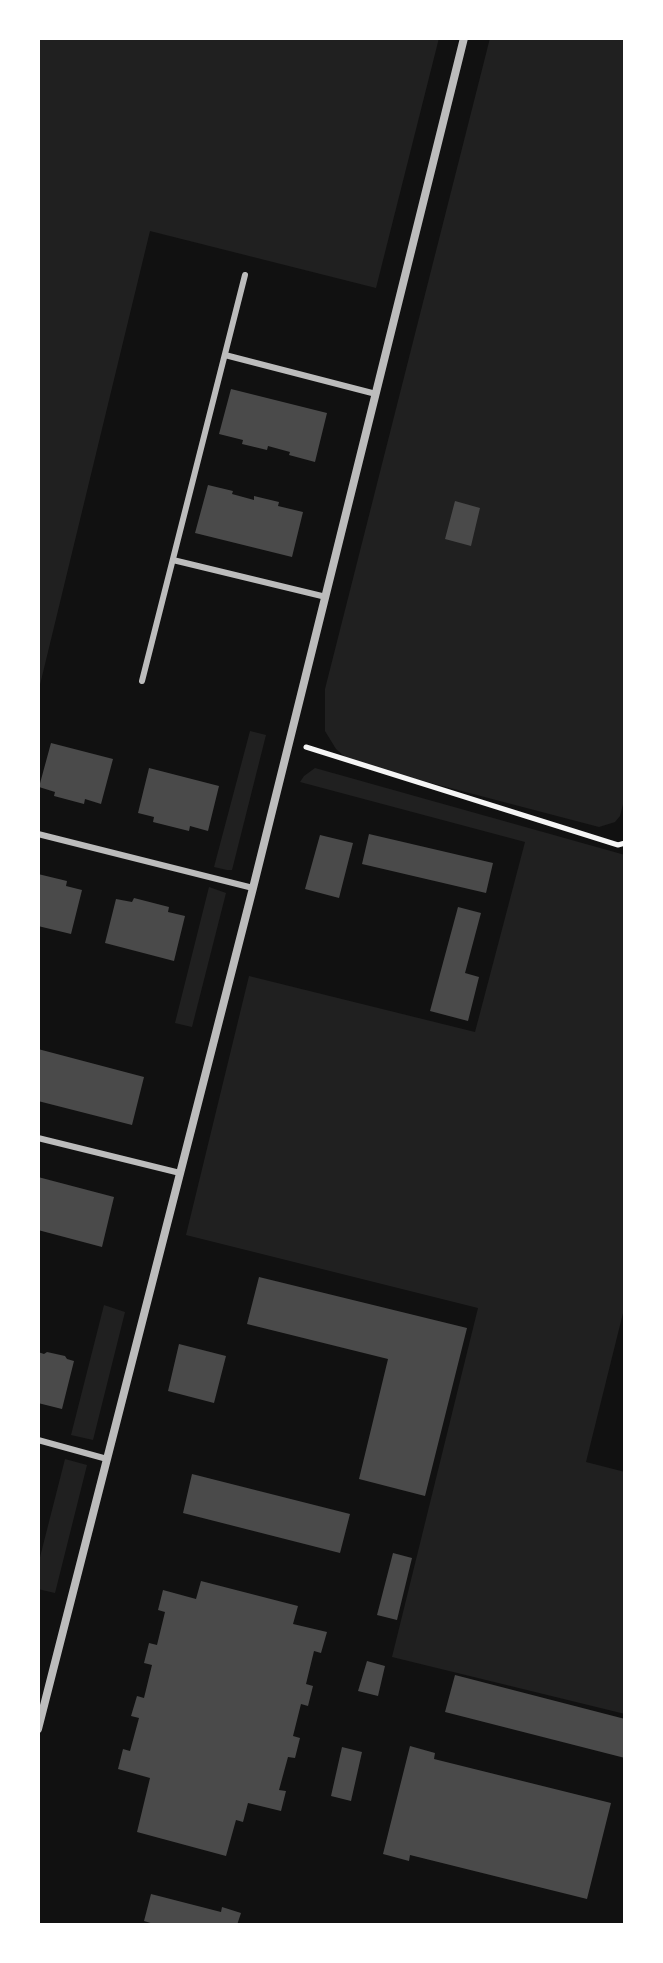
<!DOCTYPE html>
<style>
body{margin:0}
#map{position:relative;width:663px;height:1963px;overflow:hidden;background:#111;font-family:Inter,sans-serif}
canvas{display:block}
.frame{position:absolute;inset:0;border:40px solid #fff;pointer-events:none}
</style>
<div id="map">
<canvas width="663" height="1963"></canvas>
<div class="frame"></div>
</div>
<script>
const g = document.querySelector('canvas').getContext('2d');
g.lineJoin = 'round';
function fill(path, color) {
  g.fillStyle = color;
  g.fill(path, 'evenodd');
}
function poly(rows) {
  const path = new Path2D();
  for (const r of rows) {
    path.moveTo(r[0], r[1]);
    for (let i = 2; i < r.length; i += 2) path.lineTo(r[i], r[i + 1]);
  }
  return path;
}
function strokePath(path, color, width, dash) {
  g.strokeStyle = color;
  g.lineWidth = width;
  g.lineCap = dash ? 'butt' : 'round';
  g.setLineDash(dash || []);
  g.stroke(path);
}
fill(poly([
 [38,38,439,38,376,288,150,231,38,693],
 [490,38,625,38,625,796,620,816,615,822,599,827,351,762,336,749,325,731,325,689],
 [250,731,266,735,232,870,227,870,214,867],
 [315,768,625,855,625,1305,586,1462,625,1472,625,1714,392,1657,478,1308,186,1235,249,976,475,1032,525,842,300,782,304,776],
 [209,887,226,893,192,1027,175,1023],
 [104,1305,125,1312,93,1440,71,1435],
 [65,1459,87,1465,55,1593,38,1589,38,1565]
]), '#202020');
fill(poly([
 [231,389,327,413,315,462,289,455,290,452,268,446,267,450,242,444,243,440,219,434],
 [208,485,233,491,232,494,254,500,254,496,279,502,278,506,303,512,292,557,195,533],
 [455,501,480,508,471,546,445,539],
 [51,743,113,759,101,804,85,799,84,804,54,796,55,792,39,787],
 [149,768,219,786,208,831,190,826,189,831,153,822,154,817,138,813],
 [369,834,493,863,486,893,362,864],
 [320,835,353,843,339,898,305,889],
 [38,874,67,881,66,886,82,890,71,934,38,926],
 [134,898,169,907,168,912,185,916,174,961,105,943,116,899,132,902],
 [458,907,481,913,465,973,479,977,468,1021,430,1011],
 [38,1049,144,1077,132,1125,38,1101],
 [38,1177,114,1197,102,1247,38,1230],
 [259,1277,467,1328,425,1496,359,1479,388,1359,247,1324],
 [179,1344,226,1356,214,1403,168,1391],
 [38,1352,44,1354,47,1352,65,1356,67,1359,74,1361,62,1409,38,1403],
 [192,1474,350,1514,340,1553,183,1513],
 [393,1553,412,1558,397,1620,377,1615],
 [201,1581,298,1606,293,1624,327,1632,321,1653,314,1651,306,1684,313,1686,308,1706,301,1704,293,1736,300,1738,295,1758,288,1757,279,1790,286,1791,281,1811,248,1803,243,1822,236,1820,226,1856,137,1832,150,1778,118,1769,123,1749,130,1751,139,1718,131,1716,137,1696,144,1698,152,1665,144,1663,149,1643,157,1645,165,1612,158,1610,163,1590,196,1599],
 [367,1661,385,1666,378,1696,358,1691],
 [455,1675,625,1719,625,1758,445,1712],
 [410,1746,435,1753,434,1759,611,1803,587,1899,410,1855,409,1861,383,1854],
 [342,1747,362,1752,351,1801,331,1796],
 [151,1894,221,1912,222,1907,241,1913,237,1925,157,1925,144,1921]
]), '#4a4a4a');
strokePath(poly([
 [306,747,618,845,625,843]
]), '#f5f5f5', 5);
strokePath(poly([
 [225,355,376,394],
 [173,560,326,597],
 [142,681,245,275],
 [38,834,253,888],
 [38,1138,180,1173],
 [38,1440,107,1459]
]), '#bcbcbc', 6);
strokePath(poly([
 [38,1729,253,888,464,38]
]), '#bcbcbc', 8);
</script>
